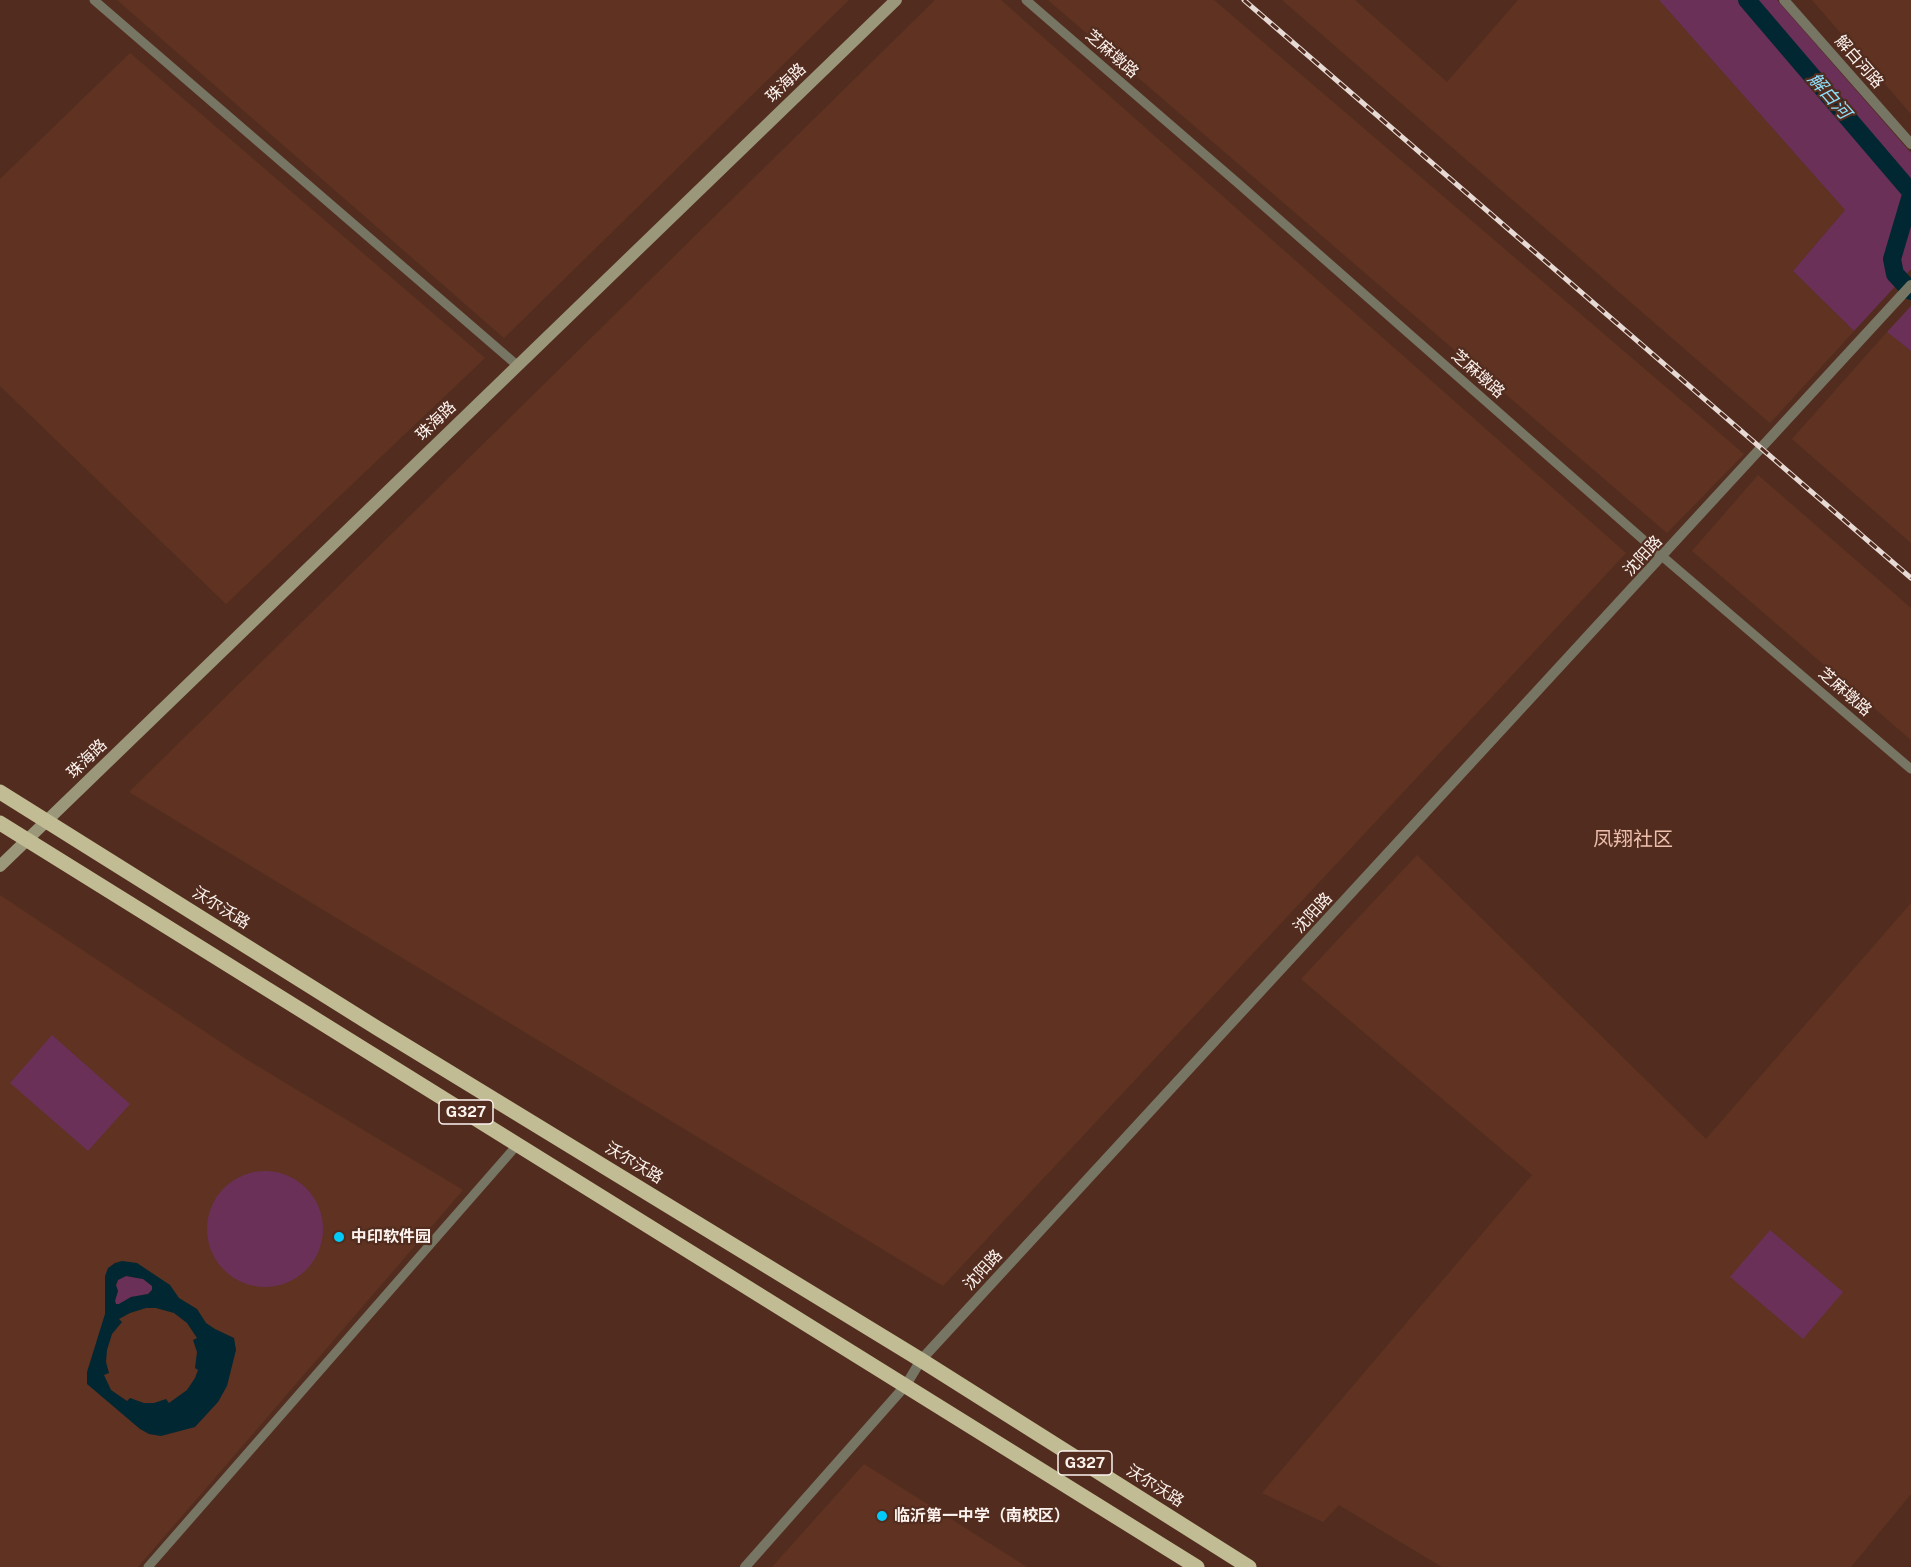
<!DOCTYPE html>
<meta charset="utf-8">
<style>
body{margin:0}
canvas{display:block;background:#522d1f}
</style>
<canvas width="1911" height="1567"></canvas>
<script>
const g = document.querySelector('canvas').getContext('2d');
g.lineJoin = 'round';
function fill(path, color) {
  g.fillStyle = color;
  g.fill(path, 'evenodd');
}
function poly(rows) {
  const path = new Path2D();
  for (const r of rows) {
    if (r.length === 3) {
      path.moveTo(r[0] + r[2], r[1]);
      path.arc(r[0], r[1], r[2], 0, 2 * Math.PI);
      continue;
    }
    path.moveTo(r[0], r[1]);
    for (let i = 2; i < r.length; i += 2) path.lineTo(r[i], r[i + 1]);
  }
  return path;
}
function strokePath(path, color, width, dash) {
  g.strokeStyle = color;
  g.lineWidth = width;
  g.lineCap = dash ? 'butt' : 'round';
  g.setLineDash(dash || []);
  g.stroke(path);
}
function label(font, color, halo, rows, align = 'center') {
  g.font = font + ' "Public Sans","Noto Sans SC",sans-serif';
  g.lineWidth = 4.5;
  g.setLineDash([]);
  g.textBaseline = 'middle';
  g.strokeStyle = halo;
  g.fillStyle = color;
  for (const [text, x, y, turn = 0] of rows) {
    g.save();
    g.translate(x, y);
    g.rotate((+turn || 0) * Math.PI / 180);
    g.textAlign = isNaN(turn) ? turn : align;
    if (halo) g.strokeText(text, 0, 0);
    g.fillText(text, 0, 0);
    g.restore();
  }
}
fill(poly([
 [117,0,849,0,504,338],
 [935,0,1001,0,1626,553,943,1286,129,792],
 [1048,0,1214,0,1744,454,1667,533],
 [1282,0,1355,0,1447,82,1518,0,1659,0,1845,210,1793,271,1854,331,1770,423],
 [1812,0,1911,0,1911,114],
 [130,53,485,358,226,604,0,386,0,179],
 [1887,332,1911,351,1911,543,1792,439],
 [1758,475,1911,608,1911,740,1692,551],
 [1417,855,1706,1139,1911,903,1911,1494,1851,1567,1442,1567,1339,1505,1323,1522,1262,1493,1532,1175,1301,979],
 [0,895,249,1061,463,1190,138,1567,0,1567],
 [864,1464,1027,1567,772,1567]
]), '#5f3221');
fill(poly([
 [1659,0,1777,0,1911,153,1911,269,1854,331,1793,271,1845,210],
 [1911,306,1911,351,1887,332],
 [52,1035,130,1104,88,1151,10,1083],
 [265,1229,58],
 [1770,1230,1843,1292,1803,1339,1730,1277],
 [126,1276,143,1279,152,1286,152,1289,148,1294,131,1297,119,1304,116,1304,114,1301,118,1291,116,1286,118,1280]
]), '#6a3057');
fill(poly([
 [122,1261,137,1263,170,1285,179,1298,197,1309,206,1323,215,1329,234,1338,236,1350,227,1386,218,1402,195,1427,161,1436,149,1434,140,1429,87,1384,87,1372,105,1314,105,1276,108,1268,115,1263],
 [126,1276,143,1279,152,1286,152,1290,148,1294,131,1297,119,1304,116,1304,115,1301,118,1291,116,1285,118,1280],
 [146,1308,156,1308,174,1313,187,1323,197,1338,193,1340,197,1352,195,1368,198,1370,195,1378,187,1390,169,1403,166,1399,154,1403,144,1403,130,1398,127,1401,111,1390,104,1375,109,1373,106,1362,107,1350,112,1334,122,1322,119,1319,130,1313]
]), '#002732');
strokePath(poly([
 [1747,0,1911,192],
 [1911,195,1892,259,1895,274,1911,291]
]), '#002732', 18);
strokePath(poly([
 [94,0,518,366],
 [1026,0,1240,185,1663,557,1911,769],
 [148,1567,518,1144]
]), '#777563', 9);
strokePath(poly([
 [1784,0,1911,144],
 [745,1567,906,1385,921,1360,1911,285]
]), '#777563', 10);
strokePath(poly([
 [0,866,896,0]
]), '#9a977a', 12);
strokePath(poly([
 [0,792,377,1028,921,1360,1249,1567],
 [0,823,1197,1567]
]), '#c1bc93', 15);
const rail = poly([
 [1244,0,1911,578]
]);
strokePath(rail, '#e7dad5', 5);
strokePath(rail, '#522d1f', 3, [9]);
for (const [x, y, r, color] of [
 [339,1237,6,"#02cbf9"],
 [882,1516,6,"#02cbf9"]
]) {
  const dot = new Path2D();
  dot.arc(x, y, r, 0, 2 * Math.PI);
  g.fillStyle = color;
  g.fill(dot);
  strokePath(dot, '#522d1f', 2);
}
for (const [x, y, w] of [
 [466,1112,54],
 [1085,1463,54]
]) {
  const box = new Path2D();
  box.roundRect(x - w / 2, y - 12, w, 24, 4.5);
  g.fillStyle = '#522d1f';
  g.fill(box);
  strokePath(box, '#fcf2ee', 1.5);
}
label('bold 15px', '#fcf2ee', null, [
 ["G327",466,1112],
 ["G327",1085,1463]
]);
label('16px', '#fcf2ee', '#522d1f', [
 ["芝麻墩路",1112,54,41],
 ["解白河路",1859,62,49],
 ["珠海路",786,83,-44],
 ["芝麻墩路",1478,374,41],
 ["珠海路",436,421,-44],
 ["沈阳路",1643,556,-47],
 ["芝麻墩路",1845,692,41],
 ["珠海路",87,759,-44],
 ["沃尔沃路",221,908,32],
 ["沈阳路",1313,913,-47],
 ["沃尔沃路",634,1163,31],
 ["沈阳路",983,1270,-47],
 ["沃尔沃路",1155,1486,32]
]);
label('bold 16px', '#fcf2ee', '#522d1f', [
 ["中印软件园",351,1237],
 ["临沂第一中学（南校区）",894,1516]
], 'left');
label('italic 18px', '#8ddffb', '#522d1f', [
 ["解白河",1829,96,49]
]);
label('20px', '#eebeac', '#522d1f', [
 ["凤翔社区",1633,840]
]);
</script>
